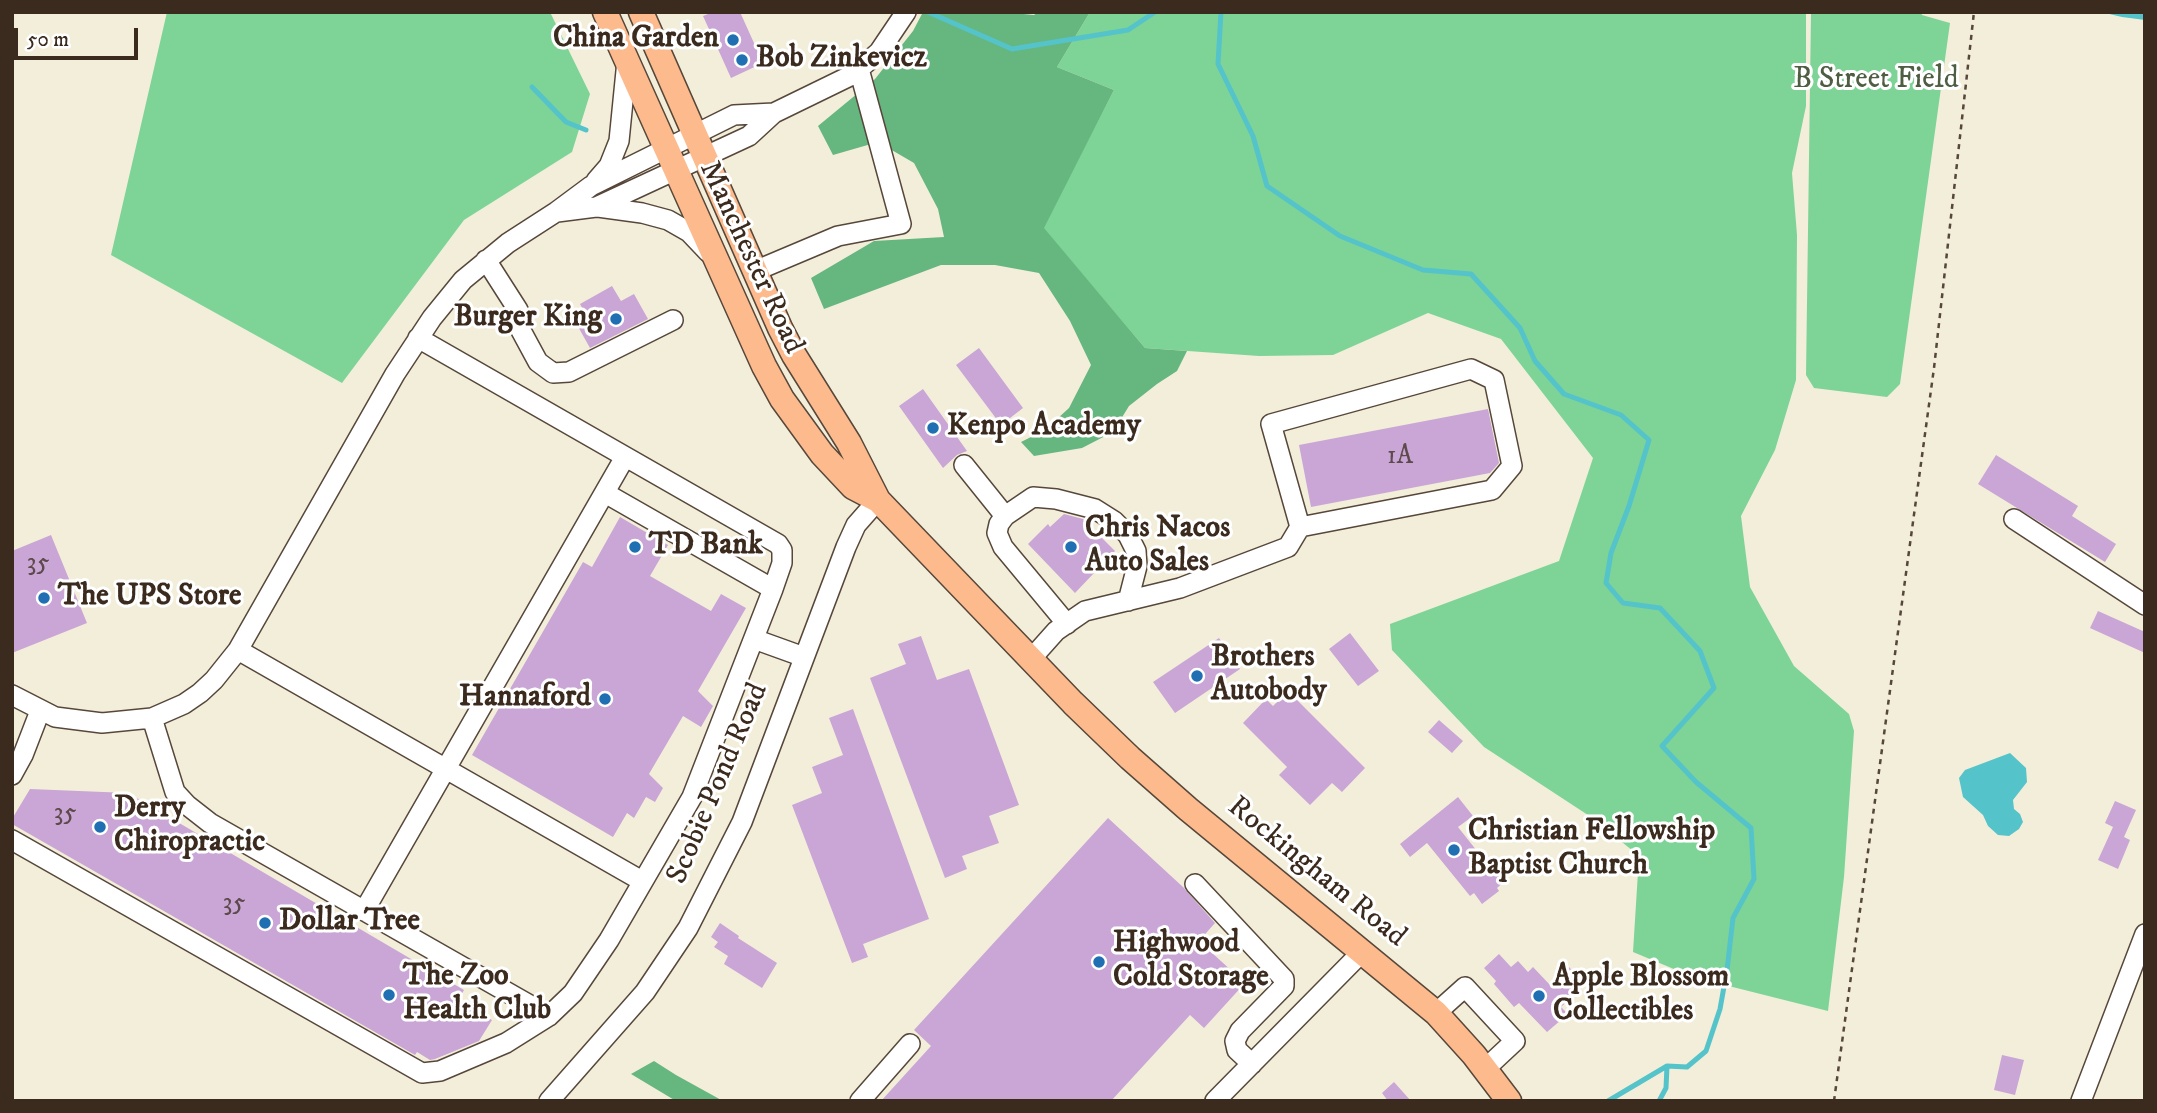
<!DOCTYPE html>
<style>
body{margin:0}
#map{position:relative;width:2157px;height:1113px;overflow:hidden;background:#f3eeda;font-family:"IM FELL DW Pica",serif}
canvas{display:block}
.frame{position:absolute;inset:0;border:14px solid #3b2a1e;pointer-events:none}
.scale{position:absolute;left:14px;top:28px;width:124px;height:32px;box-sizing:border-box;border:4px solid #3b2a1e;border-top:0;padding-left:9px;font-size:21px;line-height:24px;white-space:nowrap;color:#3b2a1e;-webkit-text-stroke:5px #fff;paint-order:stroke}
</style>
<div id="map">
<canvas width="2157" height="1113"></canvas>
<div class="frame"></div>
<div class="scale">50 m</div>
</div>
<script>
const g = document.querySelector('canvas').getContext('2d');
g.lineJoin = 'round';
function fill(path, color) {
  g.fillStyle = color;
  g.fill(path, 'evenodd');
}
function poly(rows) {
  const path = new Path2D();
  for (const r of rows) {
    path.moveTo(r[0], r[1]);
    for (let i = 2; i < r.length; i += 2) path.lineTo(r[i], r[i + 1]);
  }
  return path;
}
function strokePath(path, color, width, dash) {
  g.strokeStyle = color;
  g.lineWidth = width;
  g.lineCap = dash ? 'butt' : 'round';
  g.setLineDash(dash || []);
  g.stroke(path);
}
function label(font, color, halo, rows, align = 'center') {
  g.font = font + ' "IM FELL DW Pica",serif';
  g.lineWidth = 6;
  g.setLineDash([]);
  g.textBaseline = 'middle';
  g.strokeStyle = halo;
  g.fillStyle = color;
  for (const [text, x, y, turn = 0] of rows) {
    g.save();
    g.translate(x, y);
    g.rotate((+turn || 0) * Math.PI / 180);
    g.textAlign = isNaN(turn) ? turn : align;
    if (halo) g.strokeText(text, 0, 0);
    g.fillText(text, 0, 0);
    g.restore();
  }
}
fill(poly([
 [167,12,550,12,590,94,572,152,464,220,342,383,111,255],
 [1090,12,1806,12,1806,106,1792,173,1797,235,1796,380,1775,450,1741,516,1750,587,1794,666,1849,714,1854,731,1844,877,1828,1011,1693,977,1633,952,1639,856,1594,819,1484,747,1392,650,1390,624,1559,561,1593,458,1501,339,1428,313,1333,355,1259,356,1145,348,1043,228,1114,90,1057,67],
 [1811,12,1921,12,1922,15,1950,23,1900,384,1887,397,1814,388,1806,375]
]), '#7ed497');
fill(poly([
 [923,12,1003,12,1034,15,1038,12,1090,12,1057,67,1114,90,1044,228,1145,348,1187,351,1177,371,1157,384,1129,406,1113,432,1082,448,1034,456,1021,442,1045,430,1069,408,1091,365,1070,321,1039,273,995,265,941,265,824,309,811,278,874,241,944,237,938,209,914,163,878,142,833,155,818,126,875,79,913,31],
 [654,1061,676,1075,723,1101,676,1101,631,1074]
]), '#66b680');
fill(poly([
 [2101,12,2145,12,2145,20,2122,17],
 [2010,753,2026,768,2027,782,2013,800,2014,809,2020,814,2023,822,2019,829,2009,836,1998,835,1988,826,1983,815,1963,797,1959,778,1965,770]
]), '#55c3ca');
strokePath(poly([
 [928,12,1012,49,1128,30,1155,12],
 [1221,12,1218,64,1253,136,1267,186,1340,236,1423,270,1471,274,1520,328,1535,361,1564,394,1621,415,1649,440,1629,506,1611,553,1606,583,1623,603,1660,608,1700,651,1714,688,1662,746,1696,782,1751,828,1754,879,1733,918,1727,970,1720,1009,1706,1051,1687,1067,1667,1066,1608,1101],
 [532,87,566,122,586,130],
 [1659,1101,1666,1088,1667,1066]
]), '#55c3ca', 5);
fill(poly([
 [713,12,740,12,763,63,731,78,703,16],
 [612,286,621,301,634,294,648,319,590,348,576,323,587,317,580,304],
 [979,348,1023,408,1001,425,956,365],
 [923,389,967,451,957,455,943,468,899,406],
 [1488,409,1499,463,1490,473,1311,507,1299,445],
 [1996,455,2078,506,2072,516,2116,544,2105,562,1978,484],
 [1064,514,1083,519,1115,551,1075,593,1028,544,1048,524,1050,527],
 [620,517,668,545,650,576,711,611,721,594,746,608,698,691,713,706,701,727,683,716,649,774,663,788,655,802,646,797,634,818,627,813,613,837,472,755,583,562,592,567],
 [51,535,87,623,12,653,12,551],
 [2098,611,2145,632,2145,653,2090,628],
 [1350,633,1379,671,1358,686,1329,649],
 [921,636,937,680,969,669,1019,805,989,816,999,843,962,856,967,869,945,878,870,678,906,664,898,644],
 [1219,638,1240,669,1175,713,1153,682],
 [1288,691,1365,768,1342,792,1332,783,1310,805,1279,775,1287,767,1243,723,1266,699,1273,706],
 [853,709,929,919,863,944,868,957,852,963,792,805,822,793,812,767,843,755,829,718],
 [1439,720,1463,741,1452,753,1428,732],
 [30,789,128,793,464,990,458,1001,492,1020,479,1041,435,1059,430,1060,417,1052,415,1055,12,824,12,819],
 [1458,797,1473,816,1458,827,1492,870,1495,867,1506,880,1497,888,1499,891,1482,904,1474,893,1470,896,1427,843,1410,857,1400,844],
 [2115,801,2136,810,2124,837,2130,840,2118,869,2098,860,2113,827,2105,823],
 [1108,818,1183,887,1215,923,1199,941,1245,983,1204,1028,1190,1015,1111,1101,881,1101,931,1046,914,1030],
 [720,923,739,936,738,938,777,963,762,988,724,964,728,956,714,947,718,942,711,937],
 [1499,954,1511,967,1518,961,1528,972,1533,967,1550,985,1569,967,1585,985,1561,1007,1568,1014,1547,1032,1519,1003,1514,1007,1494,984,1496,981,1484,968],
 [2002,1055,2024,1060,2015,1095,1994,1090],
 [1394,1082,1411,1101,1388,1101,1382,1093]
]), '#c9a6d6');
const minor = poly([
 [596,181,609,166,619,141,627,61],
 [598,207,642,213,668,220,689,232,708,252],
 [557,212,596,207,749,136,774,113,852,75,879,52,906,12],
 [486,260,518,310,516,316,518,325,538,362,553,373,569,372,673,320],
 [755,271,838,236,901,224,859,69],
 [964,465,1005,516],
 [605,493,773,589],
 [2014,519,2145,605],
 [1067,624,1003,547,997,533,999,524,1005,516,1033,497,1056,499,1095,509,1114,521,1128,535,1136,551,1137,566,1128,601],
 [754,639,804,657],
 [238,650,642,881],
 [1031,659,1056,631,1085,611,1180,588,1288,547,1300,527,1492,490,1512,466,1494,380,1471,369,1271,424,1300,527],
 [12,695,55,717,102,723,152,718,184,704,200,693,214,680,238,650,395,374,432,318,463,280,508,243,556,212,591,186,734,115,774,113],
 [152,718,175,792,187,805,210,823,549,1016],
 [12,775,23,755,40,711],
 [12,840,422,1073,440,1071,506,1043,549,1016,573,993,609,940,692,797,773,589,782,563,782,550,778,544,418,338],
 [1195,884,1284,979,1284,986,1240,1031,1235,1041,1237,1050,1252,1064],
 [364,911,625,457],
 [1436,1013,1465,987,1515,1041,1485,1069],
 [549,1101,645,992,688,928,742,822,846,547,856,525,878,500],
 [860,1101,910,1044],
 [1215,1101,1363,951],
 [2081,1101,2145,934]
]);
const major = poly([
 [605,12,764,366,782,399,822,454,853,487,878,500,1073,703,1130,758,1188,809,1436,1013,1474,1055,1509,1101],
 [641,12,780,328,794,355,849,443,878,500]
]);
strokePath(minor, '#57473a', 22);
strokePath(major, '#57473a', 27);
strokePath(poly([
 [1834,1101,1934,368,1974,12]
]), '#57473a', 2.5, [5, 5]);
strokePath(minor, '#fff', 19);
strokePath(major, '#fcba8d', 24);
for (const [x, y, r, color] of [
 [733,40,7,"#1f6fb2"],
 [742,60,7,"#1f6fb2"],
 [616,319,7,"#1f6fb2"],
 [933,428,7,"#1f6fb2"],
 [635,547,7,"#1f6fb2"],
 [1071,547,7,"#1f6fb2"],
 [44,598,7,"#1f6fb2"],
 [1197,676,7,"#1f6fb2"],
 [605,699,7,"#1f6fb2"],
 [100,827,7,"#1f6fb2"],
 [1454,850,7,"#1f6fb2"],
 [265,923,7,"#1f6fb2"],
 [1099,962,7,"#1f6fb2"],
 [389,995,7,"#1f6fb2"],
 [1539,996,7,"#1f6fb2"]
]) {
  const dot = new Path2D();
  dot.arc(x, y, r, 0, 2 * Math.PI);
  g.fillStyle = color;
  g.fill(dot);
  strokePath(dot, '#fff', 2.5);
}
label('26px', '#5e494c', null, [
 ["1A",1400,458],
 ["35",38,565],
 ["35",65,815],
 ["35",234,905]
]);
label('bold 30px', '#3b2a1e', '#fff', [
 ["China Garden",719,40,"right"],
 ["Bob Zinkevicz",756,60],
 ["Burger King",602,319,"right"],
 ["Kenpo Academy",947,428],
 ["Chris Nacos",1085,530],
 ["Auto Sales",1085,564],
 ["TD Bank",649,547],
 ["The UPS Store",58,598],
 ["Brothers",1211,659],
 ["Autobody",1211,693],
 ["Hannaford",591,699,"right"],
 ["Derry",114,810],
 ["Chiropractic",114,844],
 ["Christian Fellowship",1468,833],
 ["Baptist Church",1468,867],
 ["Dollar Tree",279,923],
 ["Highwood",1113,945],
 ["Cold Storage",1113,979],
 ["The Zoo",403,978],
 ["Health Club",403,1012],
 ["Apple Blossom",1553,979],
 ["Collectibles",1553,1013]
], 'left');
label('30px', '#4f5d42', '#fff', [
 ["B Street Field",1876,81]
]);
label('30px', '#3b2a1e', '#fff', [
 ["Manchester Road",750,258,65],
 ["Scobie Pond Road",719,784,-67],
 ["Rockingham Road",1316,873,39]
]);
</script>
